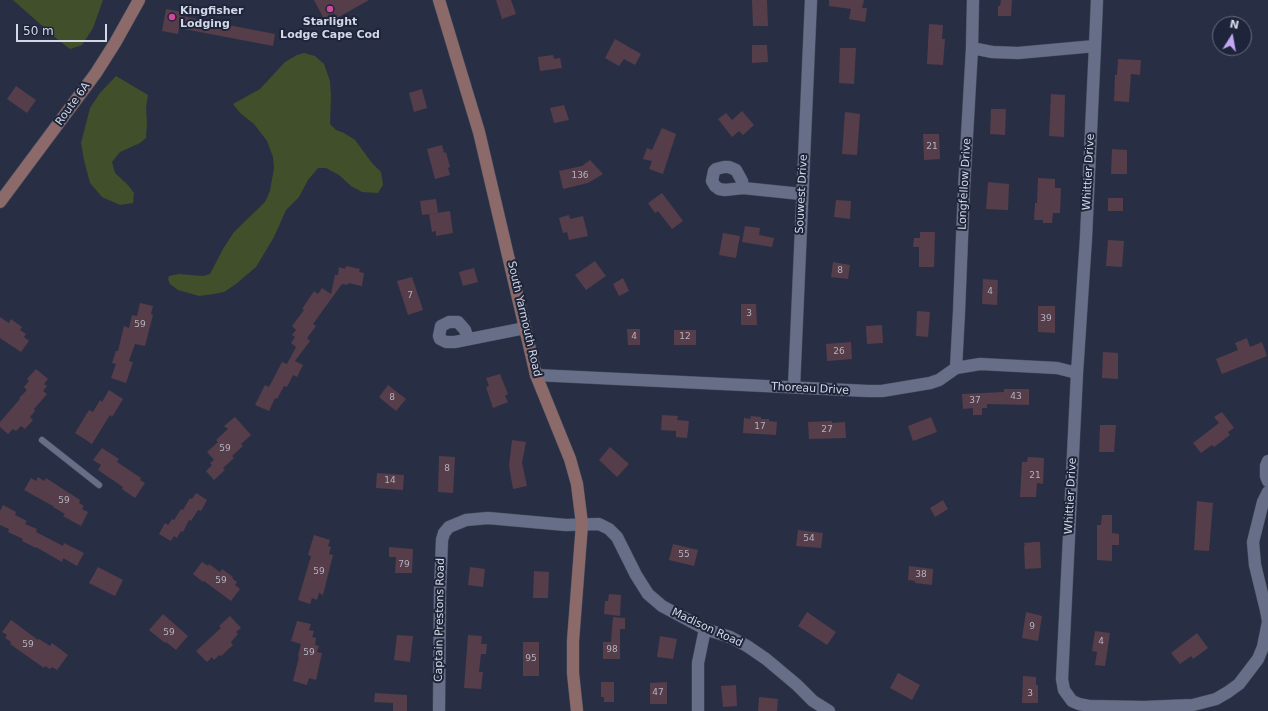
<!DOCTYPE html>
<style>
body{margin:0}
#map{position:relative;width:1268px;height:711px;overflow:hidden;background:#282f44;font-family:"DejaVu Sans",sans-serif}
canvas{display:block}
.north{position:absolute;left:1212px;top:16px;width:40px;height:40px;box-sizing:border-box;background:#1e253a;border:1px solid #666d7f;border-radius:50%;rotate:11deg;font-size:11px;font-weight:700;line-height:16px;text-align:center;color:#d3d8e6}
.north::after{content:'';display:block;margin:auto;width:14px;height:18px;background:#c2a7f2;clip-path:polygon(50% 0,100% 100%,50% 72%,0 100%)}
.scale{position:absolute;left:16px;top:24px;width:91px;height:18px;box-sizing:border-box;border:2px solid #d3d8e6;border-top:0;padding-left:5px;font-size:12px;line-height:14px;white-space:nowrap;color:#d3d8e6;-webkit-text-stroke:3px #1e253a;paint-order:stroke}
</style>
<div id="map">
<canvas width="1268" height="711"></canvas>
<div class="north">N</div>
<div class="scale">50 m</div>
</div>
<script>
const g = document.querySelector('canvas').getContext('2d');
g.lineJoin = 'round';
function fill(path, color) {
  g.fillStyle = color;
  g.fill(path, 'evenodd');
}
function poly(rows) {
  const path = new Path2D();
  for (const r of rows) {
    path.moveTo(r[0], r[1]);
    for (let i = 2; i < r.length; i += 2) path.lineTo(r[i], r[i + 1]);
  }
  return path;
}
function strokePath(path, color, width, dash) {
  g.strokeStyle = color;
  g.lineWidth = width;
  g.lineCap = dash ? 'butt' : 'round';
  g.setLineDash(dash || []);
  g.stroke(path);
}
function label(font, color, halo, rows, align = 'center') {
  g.font = font + ' "DejaVu Sans",sans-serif';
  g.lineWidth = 4;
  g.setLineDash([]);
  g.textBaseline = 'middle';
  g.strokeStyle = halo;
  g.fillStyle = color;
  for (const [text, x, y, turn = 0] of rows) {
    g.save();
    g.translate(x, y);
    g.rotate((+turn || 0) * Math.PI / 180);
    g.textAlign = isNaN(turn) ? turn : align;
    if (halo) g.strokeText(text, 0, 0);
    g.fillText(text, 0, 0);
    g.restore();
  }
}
fill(poly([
 [13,0,103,0,93,28,82,45,70,49,57,39],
 [304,53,315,56,324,64,330,81,331,96,330,124,336,130,344,133,355,140,372,163,381,172,383,185,378,193,362,192,351,186,339,175,326,168,318,168,308,180,299,197,286,210,274,237,256,267,236,284,224,292,214,294,199,296,178,290,170,284,168,279,169,276,179,274,203,276,210,274,223,249,234,232,265,202,270,191,274,168,273,157,267,141,254,124,240,113,233,104,260,89,285,62,297,55],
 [116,76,148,95,146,108,147,122,146,138,140,143,120,152,112,162,115,173,127,184,134,193,133,203,120,205,102,197,90,183,84,160,81,143,90,108,100,93]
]), '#414f2a');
fill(poly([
 [314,0,369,0,337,18,334,13,324,19],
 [496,0,511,0,516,14,502,19],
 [752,0,767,0,768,26,753,26],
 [829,0,864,0,862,8,867,8,865,22,849,19,851,9,829,6],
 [1001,0,1012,0,1011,16,998,16,998,6,1000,6],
 [166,9,182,12,181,16,275,34,273,46,179,28,178,34,162,31],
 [929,24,943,25,942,39,945,39,943,65,927,64],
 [615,39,641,54,635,65,624,59,619,66,605,58],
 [752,45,767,45,768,62,752,63],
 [840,48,856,48,854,84,839,83],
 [553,55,554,59,560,58,562,68,540,71,538,57],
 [1118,59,1141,60,1140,75,1131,74,1129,102,1114,101,1115,75,1117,75],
 [16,86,36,100,27,113,7,99],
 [422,89,427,108,414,112,409,93],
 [1051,94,1065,95,1064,137,1049,136],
 [564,105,569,120,554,123,550,108],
 [991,109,1006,109,1005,135,990,134],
 [742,111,754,125,743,135,739,131,732,137,718,119,726,113,732,120],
 [845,112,860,114,857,155,842,154],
 [662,128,676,134,663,174,649,169,652,161,643,159,647,148,652,150],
 [923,134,939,134,940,159,924,160],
 [442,145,444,153,446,152,450,167,448,168,450,175,435,179,427,149],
 [1112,149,1127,150,1127,174,1111,174],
 [590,160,603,174,588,183,563,189,559,171,582,166],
 [1038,178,1055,179,1055,188,1061,188,1060,213,1053,213,1052,223,1043,223,1043,220,1034,220,1035,203,1037,203],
 [988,182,1009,184,1008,210,986,209],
 [662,193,683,221,672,229,658,211,655,213,648,203],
 [1108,198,1123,198,1123,211,1108,211],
 [436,199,438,213,422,215,420,201],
 [836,200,851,201,850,219,834,217],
 [450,211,453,233,436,236,436,231,432,232,429,214],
 [569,215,570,219,583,216,588,236,569,240,567,232,563,233,559,218],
 [745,226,760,228,759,235,774,238,772,247,742,242],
 [920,232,935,232,934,267,919,267,919,247,913,247,914,238,920,238],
 [723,233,740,236,736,258,719,255],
 [1108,240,1124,241,1122,267,1106,266],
 [595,261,606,276,586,290,575,275],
 [833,262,850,265,848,279,831,277],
 [346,266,360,269,359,272,364,273,362,286,348,283,348,285,342,284,313,324,316,326,307,338,310,341,295,361,303,365,297,377,293,375,287,387,284,386,277,399,275,398,269,411,255,405,265,385,269,387,282,362,287,364,296,347,291,343,295,337,292,335,296,330,292,326,304,310,302,309,314,291,318,294,322,288,331,294,335,275,338,275,339,267,345,269],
 [474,268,478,282,463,286,459,272],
 [412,277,423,310,408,315,397,281],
 [623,278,629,291,619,296,613,284],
 [983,279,998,280,997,305,982,304],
 [140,303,153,306,151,314,153,315,145,346,135,344,129,361,133,362,126,383,111,378,116,364,112,363,116,351,118,351,124,326,129,328,132,315,137,316],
 [741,304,756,304,757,325,741,325],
 [1038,306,1055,306,1055,333,1038,332],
 [917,311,930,312,928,337,916,336],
 [0,317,9,323,11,319,22,327,20,330,26,334,24,337,29,341,21,352,0,338],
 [882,325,883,343,867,344,866,326],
 [627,329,640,329,640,345,628,345],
 [674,330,696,330,696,345,674,345],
 [1247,338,1250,347,1262,342,1267,356,1222,374,1216,359,1238,350,1235,343],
 [851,342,852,359,827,361,826,344],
 [1103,352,1118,353,1118,379,1102,378],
 [36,369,48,379,44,384,47,386,43,391,47,394,34,409,35,411,30,417,33,420,25,429,21,426,16,431,13,429,8,434,0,427,0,422,20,399,19,398,27,390,24,387,29,381,27,379],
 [500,374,508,394,505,396,508,402,493,408,486,387,489,386,486,378],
 [388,385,406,399,396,411,379,397],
 [1004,389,1029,389,1029,405,987,404,987,408,982,408,982,415,973,415,973,408,963,409,962,394,1004,392],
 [109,390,123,399,112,417,110,415,92,444,75,433,89,410,93,412,100,400,102,402],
 [1222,412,1234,428,1228,432,1230,435,1214,447,1212,445,1201,453,1193,443,1219,423,1214,417],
 [662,415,678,416,677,420,689,421,687,438,676,437,676,431,661,430],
 [751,416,761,417,761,419,769,419,769,421,777,422,776,435,743,433,744,418,750,419],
 [235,417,251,435,241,444,243,446,232,456,234,458,223,468,225,470,214,480,206,471,212,465,210,463,214,460,207,452,218,442,216,440,228,429,224,426],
 [931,417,937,432,913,441,908,426],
 [832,421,832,423,845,422,846,438,809,439,808,422],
 [1100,425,1116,425,1114,452,1099,452],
 [512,440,526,442,522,463,527,486,513,489,509,466],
 [610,447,629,464,617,477,599,460],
 [102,448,119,459,117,462,141,478,140,480,145,483,135,498,122,489,123,487,98,470,101,465,93,460],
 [439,456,455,457,453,493,438,492],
 [1028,457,1044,458,1043,484,1037,483,1036,497,1020,497,1022,462,1027,462],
 [377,473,404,475,403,490,376,488],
 [38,477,44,481,46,478,80,500,79,503,84,506,82,509,88,512,81,526,63,516,65,514,53,507,53,506,24,490,31,478,36,481],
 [196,493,207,500,201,511,198,510,191,521,189,520,183,532,181,531,177,538,174,536,171,541,159,534,165,523,168,525,172,519,174,520,181,509,183,510,190,498,192,499],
 [943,500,948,509,935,517,930,508],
 [1197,501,1213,503,1209,551,1194,550],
 [3,505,16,512,15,515,27,521,25,524,37,529,36,532,63,546,64,543,84,553,77,566,63,558,62,562,36,547,36,548,22,541,23,539,8,532,9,529,0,525,0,511],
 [1102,515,1112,515,1112,533,1119,534,1119,545,1112,545,1112,561,1097,560,1097,525,1101,525],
 [798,530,823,533,821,548,796,546],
 [314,535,330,540,328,546,331,547,329,554,333,555,323,595,319,593,317,600,312,598,310,604,298,600,311,556,308,555],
 [1034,542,1040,542,1041,568,1025,569,1024,546,1025,546,1024,543],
 [673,544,698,550,694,566,669,560],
 [389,547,413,549,412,573,395,573,396,557,389,557],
 [202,562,208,566,209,564,220,572,222,569,233,577,232,578,237,582,235,585,240,589,231,601,204,581,203,582,193,574],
 [909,566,933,569,932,585,915,583,915,581,908,580],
 [98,567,123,580,115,596,89,583],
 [470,567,485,569,483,587,468,585],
 [534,571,549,572,548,598,533,598],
 [609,594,621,595,620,616,604,614,605,601,608,601],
 [807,612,836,632,827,645,798,626],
 [1026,612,1042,616,1038,641,1022,638],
 [163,614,188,636,176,650,166,642,165,643,149,630],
 [230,616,241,628,236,632,238,634,231,642,233,645,221,656,219,655,214,660,212,657,207,662,196,651,221,628,219,626],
 [613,617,625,618,625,629,620,629,620,659,603,659,603,642,611,642],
 [11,620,38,640,39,639,50,646,52,643,68,655,57,670,52,667,50,669,45,666,44,668,10,644,11,642,5,638,7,635,2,632],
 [297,621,311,624,309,630,314,631,312,637,316,638,315,645,319,646,317,652,322,653,316,680,309,678,307,685,293,681,299,657,298,656,301,644,291,641],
 [1095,631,1110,633,1105,666,1095,665,1097,652,1092,651],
 [1197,633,1208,648,1193,659,1191,656,1180,664,1171,653],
 [397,635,413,636,410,662,394,660],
 [468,635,482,636,481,644,487,644,486,654,481,654,479,672,483,672,481,689,464,688],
 [660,636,677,639,673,659,657,657],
 [523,642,539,642,539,676,523,676],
 [898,673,920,685,912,700,890,688],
 [1023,676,1036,677,1036,685,1038,685,1038,703,1022,703],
 [601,682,614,682,614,702,604,702,604,697,601,697],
 [667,682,667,704,650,704,650,683],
 [736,685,737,706,723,707,721,686],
 [375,693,407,695,407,711,393,711,393,703,374,702],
 [759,697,778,699,777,711,758,711]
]), '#563d4a');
const lane = poly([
 [42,440,99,485]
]);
const street = poly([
 [1095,46,1097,0],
 [972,48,992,52,1018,53,1095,46,1086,238,1077,373,1062,679,1064,690,1072,701,1079,704,1089,706,1144,707,1193,705,1216,699,1228,692,1239,684,1258,659,1263,647,1268,622],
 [724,167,729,167,736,170,742,181,743,188,725,190,719,189,715,186,712,181,714,171,716,169,724,167],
 [743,188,801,194],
 [468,339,465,330,458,322,449,322,441,326,439,336,440,339,446,342,455,342,525,328],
 [956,368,959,312,964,189,972,48,973,0],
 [536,375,868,391,882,391,930,383,939,380,956,368,980,364,1057,368,1077,373],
 [794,387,811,0],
 [1268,461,1266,466,1266,476,1268,481],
 [1268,492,1263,502,1253,542,1255,565,1266,610,1268,621],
 [439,711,440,592,442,540,444,533,449,527,466,520,488,518,566,525,599,524,609,529,617,537,636,575,648,594,662,606,705,629,730,637,747,646,766,659,797,685,813,701,829,711],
 [698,711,698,663,705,629]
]);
const secondary = poly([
 [439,0,479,132,536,375,570,459,577,484,582,524,573,641,573,673,577,711],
 [0,202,96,73,115,43,139,0]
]);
strokePath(lane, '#474c5f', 7);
strokePath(street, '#474c5f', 13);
strokePath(secondary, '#474c5f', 13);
strokePath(lane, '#676f88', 6);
strokePath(street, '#676f88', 12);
strokePath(secondary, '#8c6a69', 12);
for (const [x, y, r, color] of [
 [330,9,4,"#d1479c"],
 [172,17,4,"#d1479c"]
]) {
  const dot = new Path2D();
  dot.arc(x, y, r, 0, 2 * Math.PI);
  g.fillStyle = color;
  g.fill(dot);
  strokePath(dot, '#1e253a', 1.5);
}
label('9px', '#b4b1bf', null, [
 ["21",932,147],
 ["136",580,176],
 ["8",840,271],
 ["4",990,292],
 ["7",410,296],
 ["3",749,314],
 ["39",1046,319],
 ["59",140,325],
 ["4",634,337],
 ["12",685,337],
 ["26",839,352],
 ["43",1016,397],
 ["8",392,398],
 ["37",975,401],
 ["17",760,427],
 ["27",827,430],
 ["59",225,449],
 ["8",447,469],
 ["21",1035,476],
 ["14",390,481],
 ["59",64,501],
 ["54",809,539],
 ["55",684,555],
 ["79",404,565],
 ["59",319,572],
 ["38",921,575],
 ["59",221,581],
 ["9",1032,627],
 ["59",169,633],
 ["4",1101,642],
 ["59",28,645],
 ["98",612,650],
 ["59",309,653],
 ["95",531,659],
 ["47",658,693],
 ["3",1030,694]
]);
label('bold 11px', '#d3d8e6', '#1e253a', [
 ["Kingfisher",180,11],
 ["Lodging",180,24],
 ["Starlight",330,22,"center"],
 ["Lodge Cape Cod",330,35,"center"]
], 'left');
label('11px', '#d3d8e6', '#1e253a', [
 ["Route 6A",73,104,-54],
 ["Whittier Drive",1089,172,-87],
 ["Longfellow Drive",965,184,-87],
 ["Souwest Drive",802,194,-87],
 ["South Yarmouth Road",524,319,77],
 ["Thoreau Drive",810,389,3],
 ["Whittier Drive",1071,496,-87],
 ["Captain Prestons Road",440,620,-89],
 ["Madison Road",707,628,25]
]);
</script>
